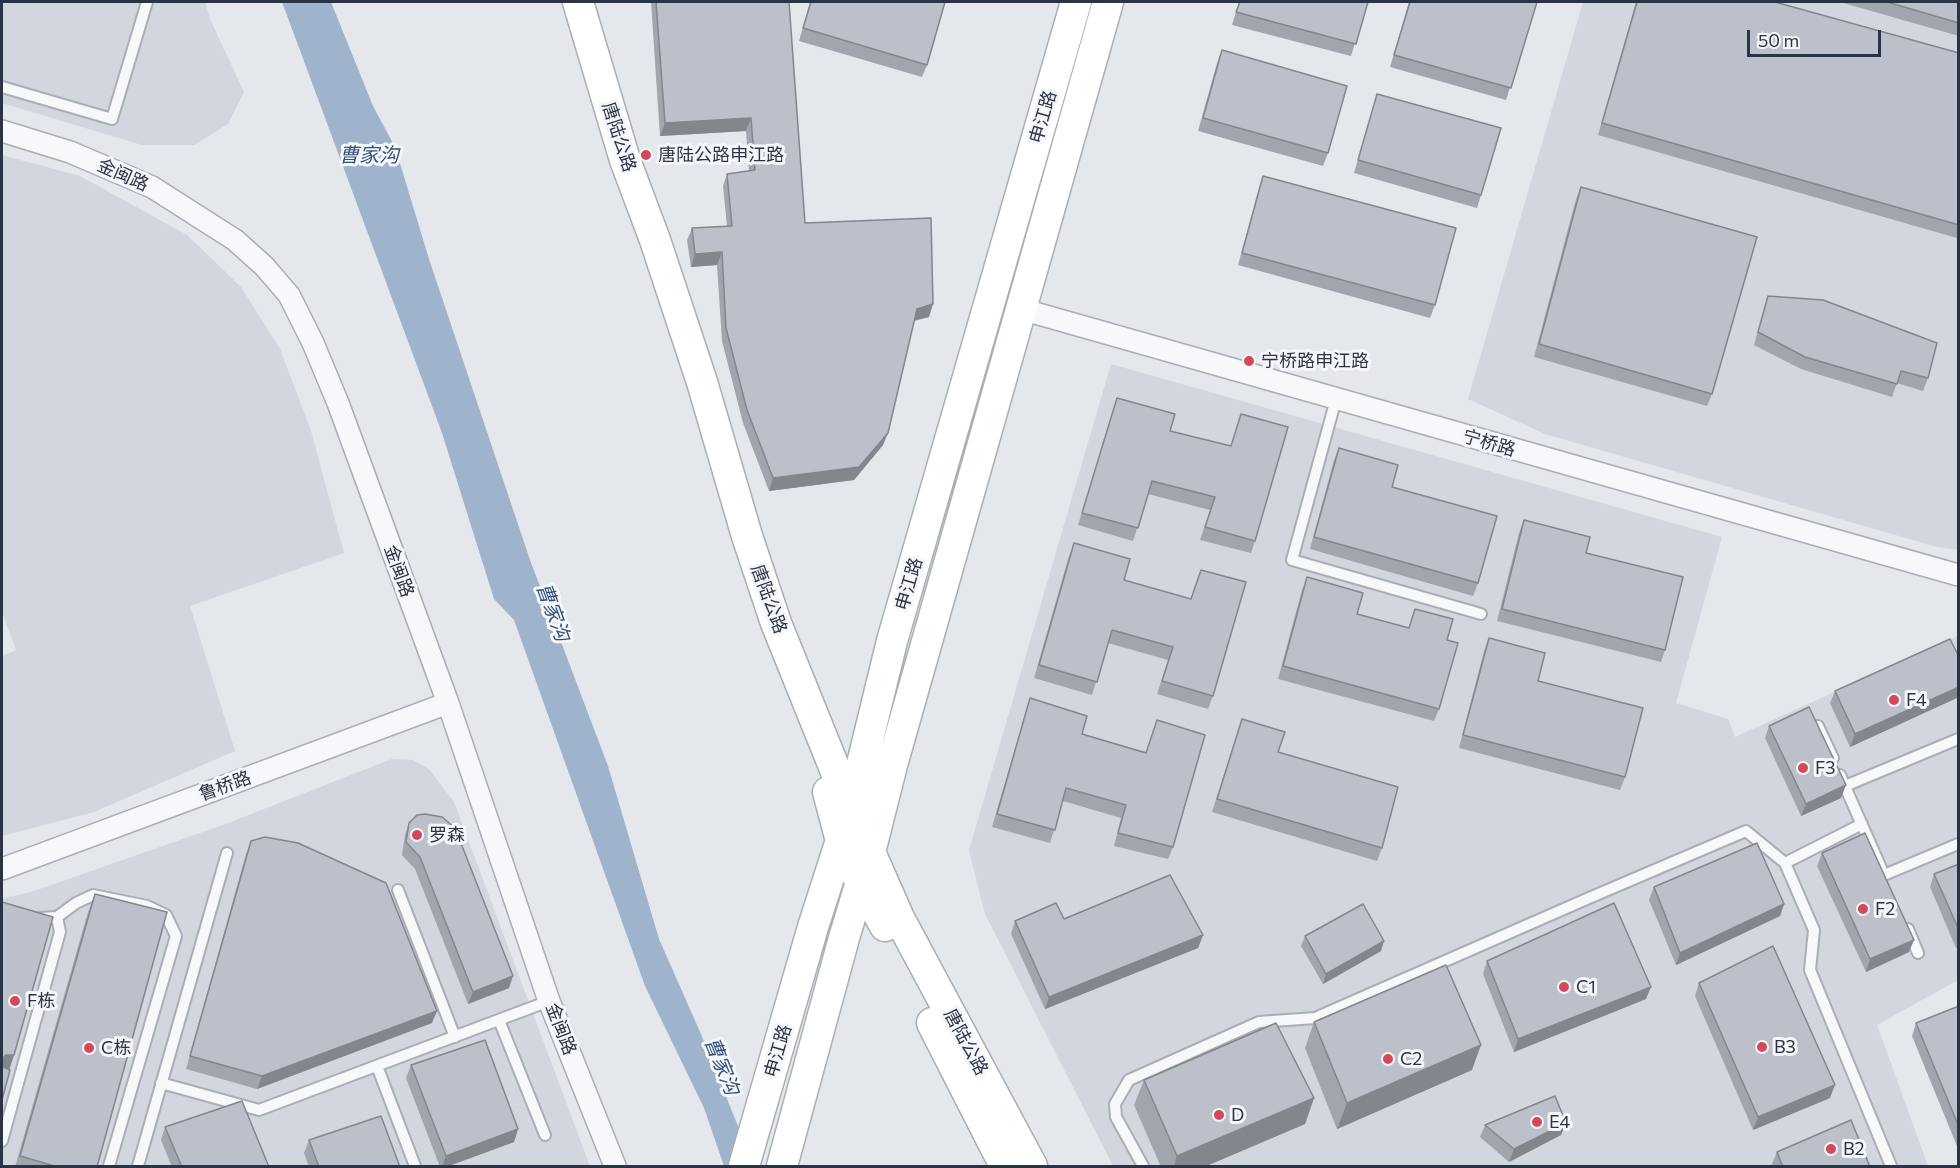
<!DOCTYPE html>
<meta charset="utf-8">
<style>
body{margin:0}
#map{position:relative;width:1960px;height:1168px;overflow:hidden;background:#e4e7ec;font-family:Commissioner,sans-serif}
canvas{display:block}
.frame{position:absolute;inset:0;border:3px solid #2b3445;pointer-events:none}
.scale{position:absolute;left:1747px;top:30px;width:134px;height:27px;box-sizing:border-box;border:3px solid #2b3445;border-top:0;padding-left:8px;font-size:18px;line-height:21px;white-space:nowrap;color:#2b3445;-webkit-text-stroke:4px #f4f6f9;paint-order:stroke}
</style>
<div id="map">
<canvas width="1960" height="1168"></canvas>
<div class="frame"></div>
<div class="scale">50 m</div>
</div>
<script>
const g = document.querySelector('canvas').getContext('2d');
g.lineJoin = 'round';
function fill(path, color) {
  g.fillStyle = color;
  g.fill(path, 'evenodd');
}
function poly(rows) {
  const path = new Path2D();
  for (const r of rows) {
    path.moveTo(r[0], r[1]);
    for (let i = 2; i < r.length; i += 2) path.lineTo(r[i], r[i + 1]);
  }
  return path;
}
function strokePath(path, color, width, dash) {
  g.strokeStyle = color;
  g.lineWidth = width;
  g.lineCap = dash ? 'butt' : 'round';
  g.setLineDash(dash || []);
  g.stroke(path);
}
function label(font, color, halo, rows, align = 'center') {
  g.font = font + ' Commissioner,"Noto Sans SC",sans-serif';
  g.lineWidth = 6;
  g.setLineDash([]);
  g.textBaseline = 'middle';
  g.strokeStyle = halo;
  g.fillStyle = color;
  for (const [text, x, y, turn = 0] of rows) {
    g.save();
    g.translate(x, y);
    g.rotate((+turn || 0) * Math.PI / 180);
    g.textAlign = isNaN(turn) ? turn : align;
    if (halo) g.strokeText(text, 0, 0);
    g.fillText(text, 0, 0);
    g.restore();
  }
}
fill(poly([
 [2,2,205,2,210,19,244,92,228,124,194,145,142,145,2,103],
 [1583,2,1958,2,1958,550,1937,547,1545,434,1468,399],
 [2,155,80,176,187,235,241,287,280,349,311,431,344,553,190,606,235,751,94,812,2,836,2,656,16,650,2,612],
 [1111,364,1722,537,1676,703,1728,719,1735,737,1958,636,1958,980,1877,1025,1928,1166,1113,1166,985,914,969,850],
 [392,759,413,760,429,769,454,802,590,1166,2,1166,2,899,34,891,223,825]
]), '#d2d6de');
fill(poly([
 [282,2,331,2,373,106,395,147,429,259,530,560,608,766,659,939,701,1034,754,1166,724,1166,704,1108,645,986,514,620,494,599,442,433]
]), '#9fb4cc');
const lane = poly([
 [2,87,112,119,147,2],
 [1336,399,1292,560,1481,614],
 [1818,726,1833,758],
 [1840,775,1881,868],
 [1845,786,1958,739],
 [1785,863,1862,824],
 [1884,875,1958,844],
 [398,890,455,1037],
 [40,918,57,917,76,903,93,895,147,906,166,915,176,936,109,1166],
 [1908,929,1918,953],
 [499,1020,545,1135],
 [377,1066,415,1166],
 [161,1083,259,1110,549,1001],
 [2,1141,60,932,57,917],
 [138,1166,227,853],
 [1143,1166,1116,1117,1115,1104,1129,1080,1259,1022,1315,1018,1589,898,1746,831,1785,863,1814,930,1810,970,1891,1166]
]);
const street = poly([
 [2,131,70,152,152,187,235,240,264,266,289,295,313,343,338,403,448,703,549,1001,615,1166],
 [1021,309,1958,575],
 [2,869,448,703]
]);
const secondary = poly([
 [578,2,625,160,655,240,702,382,747,536,776,623,851,809,899,918,1032,1166],
 [828,792,841,841,861,883,885,926],
 [932,1023,1005,1166],
 [744,1166,813,927,851,809,892,641,1076,2],
 [782,1166,844,938,870,852,892,765,1108,2]
]);
strokePath(lane, '#a9aeb7', 14);
strokePath(street, '#a9aeb7', 24);
strokePath(secondary, '#a9aeb7', 33);
strokePath(lane, '#f7f8fa', 10);
strokePath(street, '#f7f8fa', 21);
strokePath(secondary, '#fff', 30);
fill(poly([
 [651,2,789,2,805,223,929,317,914,321,883,445,854,480,769,491,743,423,722,341,717,265,691,267,687,240,692,228,727,226,723,186,727,174,749,171,746,131,660,136],
 [810,2,945,2,927,65,922,77,799,41],
 [1239,2,1368,2,1351,56,1232,25],
 [1409,2,1537,2,1506,100,1390,67],
 [1636,2,1775,2,1959,53,1959,234,1957,238,1598,135],
 [1840,2,1959,2,1959,36],
 [1222,50,1328,153,1323,166,1198,131,1217,63],
 [1377,94,1481,195,1477,208,1354,173,1373,107],
 [1263,176,1435,305,1430,318,1238,265,1259,188],
 [1581,187,1712,394,1707,406,1534,357,1576,199],
 [1768,296,1928,378,1923,391,1897,383,1892,397,1801,369,1754,345,1764,309],
 [1117,398,1170,431,1231,446,1241,414,1255,541,1251,553,1200,540,1210,510,1148,494,1133,541,1078,525],
 [1339,448,1392,487,1478,583,1473,596,1310,549,1334,460],
 [1524,520,1586,553,1665,650,1661,662,1497,621,1519,533],
 [1074,543,1124,580,1191,599,1201,570,1213,696,1208,709,1157,694,1168,660,1108,643,1092,695,1034,678,1069,556],
 [1307,577,1357,614,1409,628,1415,609,1447,640,1439,709,1434,721,1278,679,1302,590],
 [1489,638,1538,681,1625,777,1620,790,1459,748,1484,651],
 [1959,657,1959,697,1850,747,1830,703,1835,691],
 [1030,698,1082,734,1146,752,1157,720,1173,847,1168,859,1114,846,1121,818,1063,801,1050,843,992,827,1026,711],
 [1242,719,1382,848,1377,861,1212,812],
 [1769,726,1841,798,1801,816,1765,738],
 [409,823,509,988,468,1004,415,869,402,855,405,835],
 [251,841,432,1023,257,1089,186,1069,246,854],
 [1822,853,1909,952,1866,972,1817,866],
 [1959,864,1959,947,1956,948,1930,887,1934,874],
 [1654,887,1784,904,1780,916,1676,965,1649,900],
 [95,894,97,1167,15,1167,88,912],
 [1064,919,1203,935,1198,948,1045,1009,1011,934,1015,921],
 [1305,936,1381,951,1323,984,1301,946],
 [1487,961,1646,999,1514,1052,1483,974],
 [1699,983,1830,1098,1753,1130,1695,996],
 [1959,1006,1959,1151,1912,1036,1916,1023],
 [1314,1022,1472,1070,1337,1129,1305,1048],
 [411,1065,518,1129,514,1142,446,1167,440,1167,406,1078],
 [1144,1080,1314,1098,1305,1124,1204,1167,1161,1167,1134,1105],
 [1566,1123,1561,1135,1509,1162,1480,1137,1485,1125],
 [165,1127,269,1167,172,1167,161,1140],
 [309,1140,400,1167,309,1167,304,1153],
 [1777,1152,1870,1167,1773,1167,1772,1164]
]), '#a1a5ae');
fill(poly([
 [751,118,746,131,660,136,665,123],
 [722,252,717,265,691,267,695,254],
 [933,304,929,317,912,321,917,309],
 [888,433,883,445,854,480,769,491,773,478],
 [1959,687,1959,697,1850,747,1855,734],
 [1846,785,1841,798,1801,816,1806,804],
 [1784,904,1780,916,1676,965,1680,953],
 [1203,935,1198,948,1045,1009,1049,997],
 [1914,940,1909,952,1866,972,1870,959],
 [1384,941,1381,951,1323,984,1326,974],
 [513,976,509,988,468,1004,473,992],
 [1651,987,1646,999,1514,1052,1518,1039],
 [437,1011,432,1023,257,1089,262,1076],
 [1481,1045,1472,1070,1337,1129,1347,1103],
 [6,1055,14,1055,8,1074,2,1073,2,1060],
 [1835,1085,1830,1098,1753,1130,1758,1117],
 [1314,1098,1305,1124,1204,1167,1174,1167,1177,1156],
 [1566,1123,1561,1135,1509,1162,1514,1149],
 [518,1129,514,1142,446,1167,442,1167,446,1156]
]), '#83868d');
const building = poly([
 [656,2,789,2,805,223,931,218,933,304,917,309,888,433,859,467,773,478,747,410,726,328,722,252,695,254,692,228,732,226,727,174,755,170,751,118,665,123,656,2],
 [811,2,945,2,927,65,803,28,811,2],
 [1240,2,1368,2,1356,44,1236,12,1240,2],
 [1410,2,1537,2,1511,88,1394,55,1410,2],
 [1637,2,1775,2,1959,53,1959,225,1602,123,1637,2],
 [1887,2,1959,2,1959,23,1887,2],
 [1222,50,1347,86,1328,153,1203,118,1222,50],
 [1377,94,1501,128,1481,195,1358,160,1377,94],
 [1263,176,1456,228,1435,305,1242,253,1263,176],
 [1581,187,1757,237,1712,394,1539,344,1581,187],
 [1768,296,1823,300,1937,343,1928,378,1901,371,1897,384,1805,357,1758,332,1768,296],
 [1117,398,1175,414,1170,431,1231,446,1241,414,1288,427,1255,541,1205,527,1215,497,1152,481,1138,528,1082,513,1117,398],
 [1339,448,1398,465,1392,487,1497,516,1478,583,1314,537,1339,448],
 [1524,520,1590,537,1586,553,1683,577,1665,650,1502,609,1524,520],
 [1074,543,1130,559,1124,580,1191,599,1201,570,1246,582,1213,696,1162,681,1173,647,1112,630,1097,682,1039,665,1074,543],
 [1307,577,1363,593,1357,614,1409,628,1415,609,1453,619,1447,640,1458,643,1439,709,1283,666,1307,577],
 [1489,638,1545,653,1538,681,1643,708,1625,777,1463,735,1489,638],
 [1950,639,1959,657,1959,687,1855,734,1835,691,1950,639],
 [1030,698,1087,716,1082,734,1146,753,1157,720,1205,735,1173,847,1118,833,1126,805,1066,788,1055,830,997,814,1030,698],
 [1809,707,1846,785,1806,804,1769,726,1809,707],
 [1242,719,1285,732,1278,752,1398,787,1382,848,1217,799,1242,719],
 [425,814,442,817,455,828,513,976,473,992,420,857,406,842,409,823,417,815,425,814],
 [1865,833,1914,940,1870,959,1822,853,1865,833],
 [265,837,298,843,386,883,437,1011,262,1076,190,1056,251,841,265,837],
 [1757,843,1784,904,1680,953,1654,887,1757,843],
 [1959,864,1959,930,1934,874,1959,864],
 [1170,875,1203,935,1049,997,1015,921,1056,903,1064,919,1170,875],
 [95,894,167,912,97,1167,58,1167,20,1156,95,894],
 [2,902,53,917,14,1055,6,1055,2,1059,3,1067,10,1070,2,1100,2,902],
 [1614,903,1651,987,1518,1039,1487,961,1614,903],
 [1363,904,1384,941,1326,974,1305,936,1363,904],
 [1773,946,1835,1085,1758,1117,1699,983,1773,946],
 [1446,965,1481,1045,1347,1103,1314,1022,1446,965],
 [1959,1006,1959,1127,1916,1023,1959,1006],
 [1276,1023,1314,1098,1177,1156,1144,1080,1276,1023],
 [485,1040,518,1129,446,1156,411,1065,485,1040],
 [1555,1096,1566,1123,1514,1149,1485,1125,1555,1096],
 [242,1101,269,1167,182,1167,165,1127,242,1101],
 [381,1116,400,1167,319,1167,309,1140,381,1116],
 [1851,1120,1870,1167,1783,1167,1777,1152,1851,1120]
]);
fill(building, '#bbc0ca');
strokePath(building, '#83868d', 1.5);
for (const [x, y, r, color] of [
 [646,155,6,"#d1495b"],
 [1249,361,6,"#d1495b"],
 [1894,700,6,"#d1495b"],
 [1803,768,6,"#d1495b"],
 [417,835,6,"#d1495b"],
 [1863,909,6,"#d1495b"],
 [1564,987,6,"#d1495b"],
 [15,1001,6,"#d1495b"],
 [1762,1047,6,"#d1495b"],
 [89,1048,6,"#d1495b"],
 [1388,1059,6,"#d1495b"],
 [1219,1115,6,"#d1495b"],
 [1537,1122,6,"#d1495b"],
 [1831,1149,6,"#d1495b"]
]) {
  const dot = new Path2D();
  dot.arc(x, y, r, 0, 2 * Math.PI);
  g.fillStyle = color;
  g.fill(dot);
  strokePath(dot, '#f4f6f9', 2);
}
label('18px', '#2b3445', '#f4f6f9', [
 ["申江路",1043,117,-74],
 ["唐陆公路",619,137,72],
 ["金闽路",123,175,24],
 ["宁桥路",1489,443,16],
 ["金闽路",399,571,70],
 ["申江路",909,584,-74],
 ["唐陆公路",769,599,70],
 ["鲁桥路",225,786,-20],
 ["金闽路",561,1029,69],
 ["唐陆公路",966,1042,62],
 ["申江路",778,1051,-74]
]);
label('18px', '#2b3445', '#f4f6f9', [
 ["唐陆公路申江路",658,155],
 ["宁桥路申江路",1261,361],
 ["F4",1906,700],
 ["F3",1815,768],
 ["罗森",429,835],
 ["F2",1875,909],
 ["C1",1576,987],
 ["F栋",27,1001],
 ["B3",1774,1047],
 ["C栋",101,1048],
 ["C2",1400,1059],
 ["D",1231,1115],
 ["E4",1549,1122],
 ["B2",1843,1149]
], 'left');
label('italic 20px', '#34527a', '#f4f6f9', [
 ["曹家沟",369,155],
 ["曹家沟",553,612,70],
 ["曹家沟",722,1066,68]
]);
</script>
